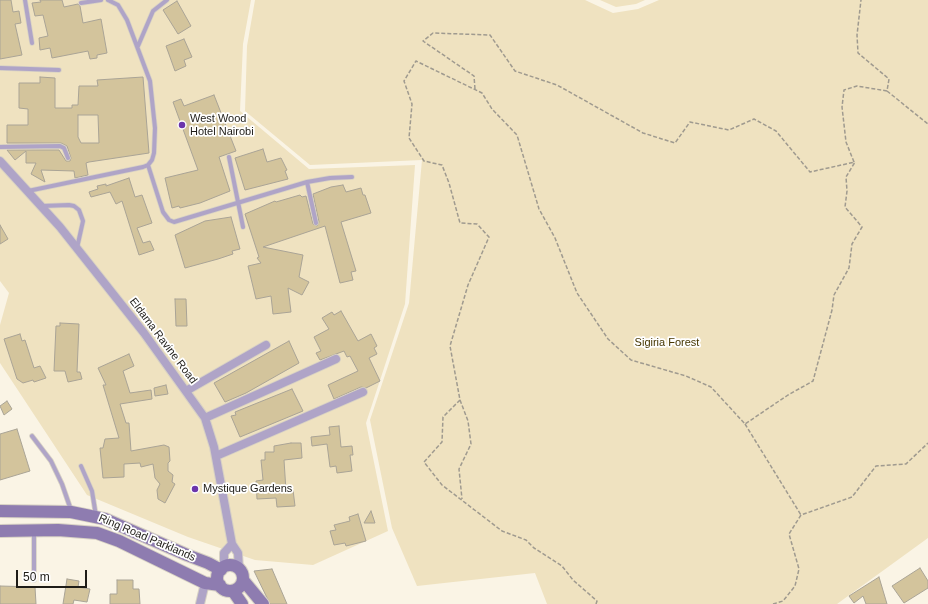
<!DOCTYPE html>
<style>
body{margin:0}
#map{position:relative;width:928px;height:604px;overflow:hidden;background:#faf4e5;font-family:Helvetica,sans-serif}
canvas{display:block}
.scale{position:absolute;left:16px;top:570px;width:71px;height:18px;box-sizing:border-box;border:2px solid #1e1c17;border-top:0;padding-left:5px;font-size:12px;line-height:14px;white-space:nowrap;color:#1e1c17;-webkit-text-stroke:3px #fff;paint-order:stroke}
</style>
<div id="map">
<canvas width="928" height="604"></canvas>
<div class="scale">50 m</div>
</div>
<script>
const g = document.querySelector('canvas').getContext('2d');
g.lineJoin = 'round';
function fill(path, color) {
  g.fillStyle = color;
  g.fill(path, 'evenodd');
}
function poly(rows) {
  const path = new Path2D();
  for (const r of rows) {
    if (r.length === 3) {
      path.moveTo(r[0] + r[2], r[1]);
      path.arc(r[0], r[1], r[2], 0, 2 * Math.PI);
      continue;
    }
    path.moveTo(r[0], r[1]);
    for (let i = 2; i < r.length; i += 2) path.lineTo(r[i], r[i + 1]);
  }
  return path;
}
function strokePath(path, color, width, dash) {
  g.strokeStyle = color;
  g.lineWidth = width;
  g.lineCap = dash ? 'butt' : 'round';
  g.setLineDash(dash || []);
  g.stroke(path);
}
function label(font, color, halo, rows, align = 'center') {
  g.font = font + ' Helvetica,sans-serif';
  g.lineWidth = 3.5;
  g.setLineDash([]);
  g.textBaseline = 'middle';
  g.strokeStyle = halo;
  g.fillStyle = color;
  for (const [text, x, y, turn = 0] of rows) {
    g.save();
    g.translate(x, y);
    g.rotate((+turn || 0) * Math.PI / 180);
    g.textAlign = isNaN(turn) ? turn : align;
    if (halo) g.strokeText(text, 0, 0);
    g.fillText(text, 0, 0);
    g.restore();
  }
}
fill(poly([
 [0,0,251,0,243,44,240,111,309,169,415,165,405,304,366,423,388,531,313,565,255,560,188,537,87,495,0,363,0,325,9,293,0,281],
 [255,0,585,0,613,13,638,9,659,0,928,0,928,538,837,604,547,604,535,573,417,586,392,528,370,420,409,303,422,160,310,165,245,111,247,46],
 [600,0,645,0,636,4,616,7]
]), '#efe2c0');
const building = poly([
 [0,0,11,0,13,12,19,11,21,23,15,24,22,55,0,59,0,0],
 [40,0,62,0,64,7,78,4,80,6,83,23,101,19,107,53,97,55,97,58,90,59,88,51,52,58,50,48,40,50,39,38,48,36,43,15,35,16,32,3,41,2,40,0],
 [177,1,191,26,178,34,163,10,177,1],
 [184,39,192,57,184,60,186,66,175,71,166,46,184,39],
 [40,77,55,78,55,108,72,108,72,105,78,105,79,86,98,86,97,80,143,77,149,153,89,162,86,163,88,175,75,178,74,171,41,170,45,182,31,174,36,163,26,163,26,151,15,160,7,150,59,150,66,161,70,161,71,158,67,146,61,143,7,143,7,125,28,125,28,109,19,108,19,83,40,83,40,77],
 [78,115,98,115,99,143,81,143,78,137,78,115],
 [214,95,236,151,219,157,230,191,200,203,180,208,179,206,172,208,165,178,198,170,173,102,181,99,184,106,214,95],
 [263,149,267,162,281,158,287,170,285,171,288,179,245,190,235,158,263,149],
 [129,178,135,197,142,195,152,223,137,228,143,243,150,241,154,250,139,255,122,201,116,204,110,192,91,197,89,192,98,189,97,186,106,184,106,186,129,178],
 [343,185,346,192,361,188,363,195,365,195,371,213,341,222,356,271,351,272,353,280,340,283,325,226,263,247,303,255,299,277,309,282,302,295,288,288,291,312,273,314,271,296,256,299,248,266,261,263,257,258,259,257,245,214,275,201,276,202,300,195,302,197,306,196,313,224,317,226,319,222,313,194,331,187,343,185],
 [231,217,240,249,232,251,233,254,218,259,185,268,175,235,205,221,231,217],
 [0,225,8,239,0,244,0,225],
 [175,299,186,299,187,326,176,326,175,299],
 [341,311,358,341,371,334,377,346,374,348,377,354,369,358,380,381,366,388,361,387,334,399,328,385,358,371,350,356,347,357,344,351,320,360,316,353,321,351,314,337,329,329,322,318,332,312,334,315,341,311],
 [60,323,79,324,77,372,80,372,82,379,68,382,65,371,54,371,56,326,60,326,60,323],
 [20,334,22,341,25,340,34,368,40,366,46,378,34,382,33,380,23,383,17,379,4,339,20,334],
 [289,341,299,363,246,393,225,402,214,383,289,341],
 [129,354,134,366,123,371,130,393,151,390,152,399,120,404,126,423,129,423,131,451,164,445,169,447,170,461,168,463,168,471,173,475,172,482,175,484,165,503,158,499,157,490,160,484,155,478,153,464,141,467,140,463,124,464,124,477,103,478,100,448,103,448,105,439,119,438,103,385,106,385,98,368,129,354],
 [166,385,168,394,155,396,154,388,166,385],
 [292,389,303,411,240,437,231,416,236,415,235,412,292,389],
 [7,401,12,409,4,415,0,406,7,401],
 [339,426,341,447,352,446,353,455,350,455,352,471,337,473,336,466,330,467,327,444,312,446,311,437,330,435,329,427,339,426],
 [17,429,30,471,0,480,0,434,17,429],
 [291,443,301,443,302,458,284,460,286,491,293,490,295,506,277,507,276,498,257,499,256,481,263,480,261,460,265,460,265,452,274,452,274,446,291,443],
 [371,511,375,523,364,523,371,511],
 [358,514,366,541,346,546,345,543,334,545,330,531,336,530,334,525,350,521,349,517,358,514],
 [920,568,928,581,928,588,904,603,892,586,920,568],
 [272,569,287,604,270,604,254,571,272,569],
 [879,577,887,604,866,604,863,596,854,603,849,596,879,577],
 [67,579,79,581,78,587,90,589,87,602,74,600,73,604,63,604,67,579],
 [117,580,133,580,133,589,139,589,140,604,110,604,110,594,117,594,117,580],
 [0,586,35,587,36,604,0,604,0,586]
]);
fill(building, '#d3c49c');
strokePath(building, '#aaa496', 1);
const lane = poly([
 [25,0,32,43],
 [81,3,101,0],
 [138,46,153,11,167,0],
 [0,68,59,70],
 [0,147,60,146,64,148,68,158],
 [229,157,243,227],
 [148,165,163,212,169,220,174,222,307,182,330,178,352,177],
 [307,182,316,223],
 [28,191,143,167,148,165,152,160,154,153,155,128,150,81,127,20,118,5,108,0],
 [42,206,69,205,74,206,79,210,83,221,77,248],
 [32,436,51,461,62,484,71,510],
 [81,466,92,491,96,516],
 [34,580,34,531]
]);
const street = poly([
 [0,161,60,227,144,333,205,418,214,447,232,544],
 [186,391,266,345],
 [205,418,336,359],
 [216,456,363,392],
 [232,544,238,553,239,569],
 [224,568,224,553,232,544],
 [200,604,205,583]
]);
const secondary = poly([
 [0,511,71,512,105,519,187,555,208,563,221,570],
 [0,531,58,530,97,533,119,541,205,583,220,585],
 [230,578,13],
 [243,580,263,604],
 [233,591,242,604]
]);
strokePath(lane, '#d7d1c4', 5.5);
strokePath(street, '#d7d1c4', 10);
strokePath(secondary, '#d7d1c4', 14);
strokePath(poly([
 [475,89,474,76,423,41,433,33,490,35,515,71,557,85,643,133,675,143,690,122,729,130,754,119,776,131,810,172,855,162],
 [887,91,928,124],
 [854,162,846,142,842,107,844,90,857,86,887,91,889,79,858,53,857,35,861,0],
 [460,400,468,421,471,444,459,469,462,499],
 [745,424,801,515],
 [596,604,597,601,573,580,562,566,534,548,526,540,502,531,442,485,424,462,442,442,443,417,460,400,450,346,468,285,489,237,477,224,460,223,449,183,442,165,424,161,409,138,412,104,404,81,416,61,482,93,492,109,517,135,539,209,555,238,577,293,608,339,631,360,686,376,711,387,745,424,788,395,813,381,832,310,834,295,849,268,852,244,862,227,845,207,847,191,846,177,855,162],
 [773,604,783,601,795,586,799,569,789,534,801,515,852,497,876,466,906,464,928,443]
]), '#9f9a8f', 1.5, [4, 2]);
strokePath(lane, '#afa4c7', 4);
strokePath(street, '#afa4c7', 8);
strokePath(secondary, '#8e7cb0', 12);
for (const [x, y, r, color] of [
 [182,125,4,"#6b35ac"],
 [195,489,4,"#6b35ac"]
]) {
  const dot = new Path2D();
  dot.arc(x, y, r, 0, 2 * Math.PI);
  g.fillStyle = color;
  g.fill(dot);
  strokePath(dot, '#fff', 1.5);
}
label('11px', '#1e1c17', '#fff', [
 ["West Wood",190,119],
 ["Hotel Nairobi",190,132],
 ["Mystique Gardens",203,489]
], 'left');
label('11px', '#1e1c17', '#fff', [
 ["Eldama Ravine Road",163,341,53],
 ["Ring Road Parklands",147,538,23]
]);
label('11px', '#463600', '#fff', [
 ["Sigiria Forest",667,343]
]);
</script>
